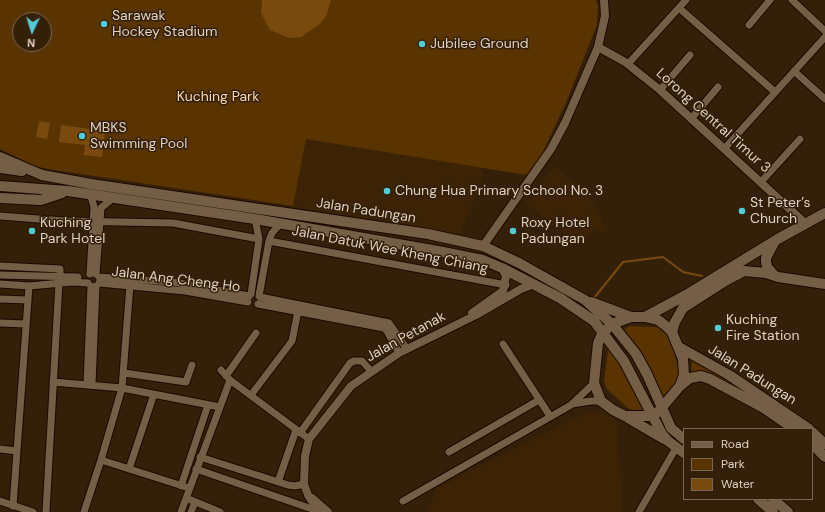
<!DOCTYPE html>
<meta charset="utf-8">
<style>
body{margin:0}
#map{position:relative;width:825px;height:512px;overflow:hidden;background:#342009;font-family:"DM Sans",sans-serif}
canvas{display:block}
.legend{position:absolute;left:683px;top:428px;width:130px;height:72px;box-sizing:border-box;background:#342009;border:1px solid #786754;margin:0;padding:5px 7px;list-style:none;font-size:12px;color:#dfd1c4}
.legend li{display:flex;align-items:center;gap:8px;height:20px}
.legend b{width:20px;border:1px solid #786754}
.north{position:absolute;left:12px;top:12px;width:40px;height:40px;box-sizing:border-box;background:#342009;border:1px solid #786754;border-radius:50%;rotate:184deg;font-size:11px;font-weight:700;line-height:16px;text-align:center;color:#dfd1c4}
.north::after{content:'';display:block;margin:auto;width:14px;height:18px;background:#52cbd8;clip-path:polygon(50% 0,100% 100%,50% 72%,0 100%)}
</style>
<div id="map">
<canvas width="825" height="512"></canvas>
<ul class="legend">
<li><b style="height:5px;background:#755e46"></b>Road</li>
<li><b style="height:11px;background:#5a3400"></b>Park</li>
<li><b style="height:11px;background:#794a0e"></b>Water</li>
</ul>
<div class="north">N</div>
</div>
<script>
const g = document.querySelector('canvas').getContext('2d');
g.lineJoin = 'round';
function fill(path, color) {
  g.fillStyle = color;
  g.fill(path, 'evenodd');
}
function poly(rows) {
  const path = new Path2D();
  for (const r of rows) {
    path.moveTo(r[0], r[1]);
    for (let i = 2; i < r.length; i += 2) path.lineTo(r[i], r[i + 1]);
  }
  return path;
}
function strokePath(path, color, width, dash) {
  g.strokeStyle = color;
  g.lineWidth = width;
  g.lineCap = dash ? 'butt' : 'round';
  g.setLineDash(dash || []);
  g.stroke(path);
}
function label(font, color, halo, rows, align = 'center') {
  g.font = font + ' "DM Sans",sans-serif';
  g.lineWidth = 3;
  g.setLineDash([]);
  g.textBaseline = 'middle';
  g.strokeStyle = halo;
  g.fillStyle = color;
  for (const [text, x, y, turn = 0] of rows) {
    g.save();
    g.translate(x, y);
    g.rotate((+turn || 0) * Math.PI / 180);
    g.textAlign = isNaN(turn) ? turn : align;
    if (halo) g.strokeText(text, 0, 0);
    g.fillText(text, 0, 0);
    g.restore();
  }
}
fill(poly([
 [306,138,481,167,484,176,460,234,293,206],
 [554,166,588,195,595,206,606,229,602,232,595,228,581,243,526,205],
 [585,413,602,413,611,416,617,422,623,512,427,512,437,488]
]), '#3c2305');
fill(poly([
 [0,0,596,0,598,7,597,25,565,105,541,156,526,175,306,139,293,206,48,169,34,166,0,149],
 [20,20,44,20,44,44,20,44],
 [629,326,657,327,667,335,672,346,680,373,676,383,663,401,647,363,624,330],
 [609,343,645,412,629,409,607,389,604,382,605,373],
 [689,357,731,380,730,383,707,374,691,376,692,362]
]), '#5a3400');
fill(poly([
 [262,0,331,0,326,16,320,24,301,37,289,38,270,30,261,13],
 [39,121,50,123,47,139,36,137],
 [61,125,105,131,102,157,84,155,85,145,59,142]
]), '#794a0e');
strokePath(poly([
 [594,298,623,262,663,257,683,272,702,276]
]), '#794a0e', 2);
const minor = poly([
 [792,0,825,31],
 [679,8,775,92],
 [749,25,770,0],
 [628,64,686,0],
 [794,71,825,99],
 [660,90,690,55],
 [691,119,718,87],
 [725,148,825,37],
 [761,182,800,139],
 [0,216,64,221,173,223,259,239],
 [269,241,506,285],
 [0,266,60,269,60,277],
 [90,274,94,207,91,196],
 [96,274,101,208,113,198],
 [0,275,78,277],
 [99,277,174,282,249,296],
 [99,283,185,291,248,302],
 [0,284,29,286,73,282,88,283],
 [251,294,259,239,255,219],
 [259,296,269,241,272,233,280,224],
 [260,297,389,323,407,349],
 [0,299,28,300],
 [258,304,384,328,387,331,399,353],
 [0,323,26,324],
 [503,344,550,416],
 [221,370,230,380,309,439],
 [124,373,186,382,192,365],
 [226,376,256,333],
 [53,382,122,388,220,407],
 [87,384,91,286],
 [92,384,96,286],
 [251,395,292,341,298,311],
 [572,404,591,401,601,401],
 [300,433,350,363,354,361,362,361,371,371],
 [0,449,17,451],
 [449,452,539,400],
 [200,457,288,485,295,486,304,484],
 [101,460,189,488],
 [129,469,154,394],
 [196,469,318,511],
 [278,482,296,430],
 [181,486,208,405],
 [186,498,220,512],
 [0,501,33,512],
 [403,501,571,405,594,383],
 [13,506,29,286],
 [46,512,59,283],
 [84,512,101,460,122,388,130,285],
 [181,512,230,380],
 [191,512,195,502],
 [639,512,676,448]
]);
const tertiary = poly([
 [598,47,625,62,660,90,806,224],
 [483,246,551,149,565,123,598,47,605,16,604,0],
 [472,313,503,291,506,276,502,268],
 [312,498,328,512],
 [319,512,308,495,304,484,305,456,309,439,351,386,399,353,476,315,521,289,534,284]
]);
const secondary = poly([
 [0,157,42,175,91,184,428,234,483,246,519,263,585,300,612,324,636,354,647,374,671,428,684,439],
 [0,168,22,171],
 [0,186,68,191,255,219,438,251,483,260,502,268,560,298,594,321,624,361,662,434,668,441,684,453],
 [0,198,41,200,62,193],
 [775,276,767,267,766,262,766,258,775,241],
 [591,302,631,317],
 [631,317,645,317,658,320,666,326,672,332,683,359,684,375,680,386,658,412,652,416,625,416,613,410,601,401,594,383,598,343,602,334,612,324,631,317],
 [645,317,686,295,776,240,825,213],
 [672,332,675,322,683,308,725,281,744,271,766,273,778,277,825,284],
 [679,347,729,375,809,429],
 [680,386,690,378,701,376,710,379,762,407,794,429],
 [628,418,664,439],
 [812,432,825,444],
 [812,444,825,457],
 [758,499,773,512],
 [773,499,788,512]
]);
strokePath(minor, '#1b0900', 9);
strokePath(tertiary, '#1b0900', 10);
strokePath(secondary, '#1b0900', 12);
strokePath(minor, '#755e46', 7);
strokePath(tertiary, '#755e46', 8);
strokePath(secondary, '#755e46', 10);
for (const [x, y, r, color] of [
 [104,24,4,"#52cbd8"],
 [422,44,4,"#52cbd8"],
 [82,136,4,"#52cbd8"],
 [387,191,4,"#52cbd8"],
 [742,211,4,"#52cbd8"],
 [32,231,4,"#52cbd8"],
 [513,231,4,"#52cbd8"],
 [718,328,4,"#52cbd8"]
]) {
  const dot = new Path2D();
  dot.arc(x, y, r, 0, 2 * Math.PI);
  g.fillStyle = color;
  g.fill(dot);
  strokePath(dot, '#342009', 1.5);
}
label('14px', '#dfd1c4', '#342009', [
 ["Sarawak",112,16],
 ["Hockey Stadium",112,32],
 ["Jubilee Ground",430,44],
 ["MBKS",90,128],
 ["Swimming Pool",90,144],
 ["Chung Hua Primary School No. 3",395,191],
 ["St Peter’s",750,203],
 ["Church",750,219],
 ["Kuching",40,223],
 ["Park Hotel",40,239],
 ["Roxy Hotel",521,223],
 ["Padungan",521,239],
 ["Kuching",726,320],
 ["Fire Station",726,336]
], 'left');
label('14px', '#f8d6b4', '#342009', [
 ["Kuching Park",218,97]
]);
label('14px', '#dfd1c4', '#342009', [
 ["Lorong Central Timur 3",713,121,42],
 ["Jalan Padungan",366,211,9],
 ["Jalan Datuk Wee Kheng Chiang",390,250,11],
 ["Jalan Ang Cheng Ho",176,280,7],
 ["Jalan Petanak",406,337,-29],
 ["Jalan Padungan",752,375,32]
]);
</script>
